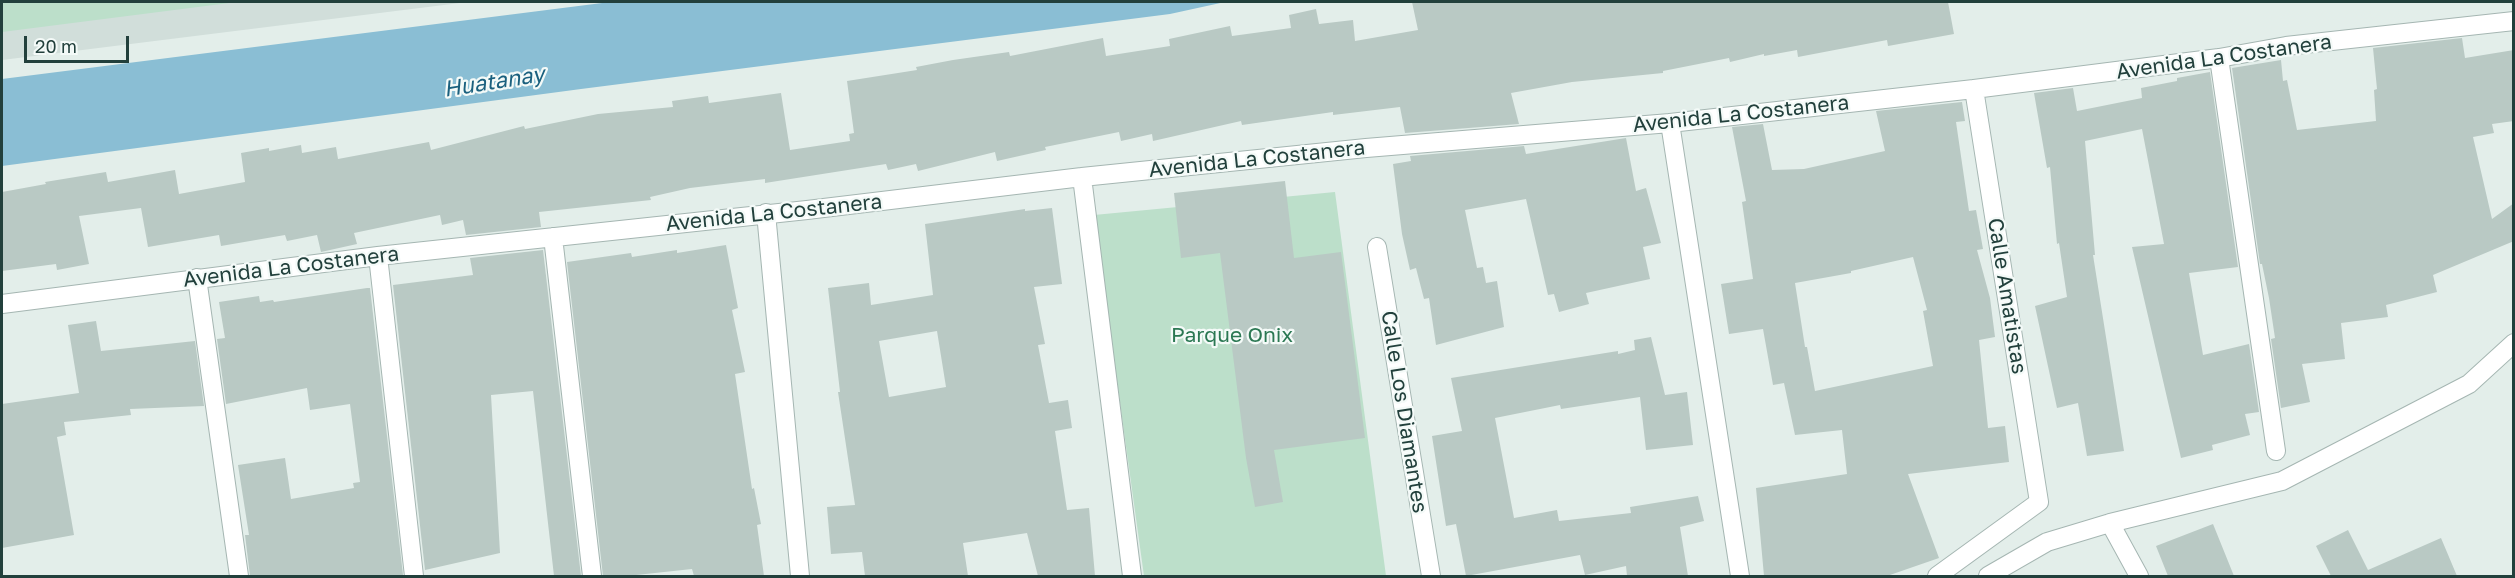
<!DOCTYPE html>
<style>
body{margin:0}
#map{position:relative;width:2515px;height:578px;overflow:hidden;background:#e3eeea;font-family:"Golos Text",sans-serif}
canvas{display:block}
.frame{position:absolute;inset:0;border:3px solid #22403c;pointer-events:none}
.scale{position:absolute;left:24px;top:36px;width:105px;height:27px;box-sizing:border-box;border:3px solid #22403c;border-top:0;padding-left:8px;font-size:18px;line-height:21px;white-space:nowrap;color:#22403c;-webkit-text-stroke:4px #f4faf8;paint-order:stroke}
</style>
<div id="map">
<canvas width="2515" height="578"></canvas>
<div class="frame"></div>
<div class="scale">20 m</div>
</div>
<script>
const g = document.querySelector('canvas').getContext('2d');
g.lineJoin = 'round';
function fill(path, color) {
  g.fillStyle = color;
  g.fill(path, 'evenodd');
}
function poly(rows) {
  const path = new Path2D();
  for (const r of rows) {
    path.moveTo(r[0], r[1]);
    for (let i = 2; i < r.length; i += 2) path.lineTo(r[i], r[i + 1]);
  }
  return path;
}
function strokePath(path, color, width, dash) {
  g.strokeStyle = color;
  g.lineWidth = width;
  g.lineCap = dash ? 'butt' : 'round';
  g.setLineDash(dash || []);
  g.stroke(path);
}
function label(font, color, halo, rows, align = 'center') {
  g.font = font + ' "Golos Text",sans-serif';
  g.lineWidth = 4.5;
  g.setLineDash([]);
  g.textBaseline = 'middle';
  g.strokeStyle = halo;
  g.fillStyle = color;
  for (const [text, x, y, turn = 0] of rows) {
    g.save();
    g.translate(x, y);
    g.rotate((+turn || 0) * Math.PI / 180);
    g.textAlign = isNaN(turn) ? turn : align;
    if (halo) g.strokeText(text, 0, 0);
    g.fillText(text, 0, 0);
    g.restore();
  }
}
fill(poly([
 [2,2,468,2,2,60]
]), '#d1deda');
fill(poly([
 [2,2,237,2,2,32],
 [1335,192,1386,576,1144,576,1094,215]
]), '#bcdfca');
fill(poly([
 [610,2,1225,2,1170,14,581,89,2,166,2,79]
]), '#8abed4');
fill(poly([
 [1412,2,1948,2,1954,34,1888,46,1887,40,1798,57,1797,50,1764,56,1764,54,1730,62,1729,58,1663,71,1663,73,1572,82,1511,93,1519,124,1405,133,1400,107,1333,115,1333,112,1242,125,1241,121,1153,141,1152,134,1121,141,1119,132,1045,147,1046,150,997,161,995,152,918,171,916,164,888,170,886,164,765,183,765,179,690,188,650,197,651,200,539,212,541,227,466,235,463,220,442,225,440,215,354,233,357,244,321,252,317,235,287,241,285,235,221,246,219,235,148,247,141,208,79,216,89,264,57,270,56,264,2,271,2,192,46,184,45,182,106,172,108,182,175,170,179,194,245,182,241,153,269,148,269,151,301,145,302,153,336,147,338,159,429,142,431,150,524,126,525,129,598,114,673,107,672,101,708,96,709,103,781,93,790,150,850,141,849,134,854,133,847,81,917,70,916,67,953,60,1009,52,1010,56,1103,38,1106,56,1170,46,1169,39,1230,26,1232,36,1291,28,1289,15,1316,9,1319,24,1353,20,1355,41,1418,30],
 [2462,38,2465,58,2514,50,2514,121,2492,124,2494,133,2473,137,2492,219,2514,203,2514,241,2433,275,2437,292,2386,305,2388,317,2341,323,2345,359,2302,364,2310,402,2281,408,2271,339,2275,338,2269,298,2262,264,2260,264,2232,68,2281,60,2283,81,2287,80,2297,130,2376,121,2374,90,2377,89,2373,48],
 [2210,72,2238,267,2189,273,2203,355,2249,344,2259,412,2245,414,2250,435,2212,445,2213,450,2181,458,2132,247,2164,244,2142,129,2085,141,2095,255,2093,255,2124,451,2087,456,2078,403,2057,408,2035,306,2067,297,2059,243,2057,244,2050,167,2047,168,2034,93,2073,88,2077,111,2142,98,2141,88,2177,81,2177,78],
 [1962,102,1965,121,1956,122,1969,211,1976,210,1983,249,1977,250,1990,298,1995,337,1979,340,1988,428,2005,426,2009,462,1908,474,1939,558,1887,576,1764,576,1756,488,1847,474,1842,430,1795,435,1784,383,1773,385,1763,329,1729,334,1721,284,1753,279,1742,202,1746,201,1732,127,1763,124,1772,170,1804,169,1885,151,1876,111],
 [1913,257,1927,310,1923,311,1933,366,1815,391,1807,347,1805,347,1795,283,1851,273,1851,271],
 [1626,138,1636,191,1646,188,1661,243,1643,247,1650,279,1586,293,1589,304,1559,312,1554,294,1548,295,1526,199,1465,210,1477,268,1483,267,1486,283,1497,281,1504,327,1436,345,1429,298,1424,299,1416,268,1410,270,1402,234,1393,164,1411,161,1410,156,1524,146,1526,154],
 [1285,181,1294,258,1341,252,1365,438,1274,450,1283,502,1255,507,1246,458,1220,253,1181,258,1174,193],
 [1052,208,1062,284,1034,287,1045,344,1038,345,1049,403,1068,400,1072,428,1055,431,1067,510,1089,508,1095,576,1038,576,1027,533,963,543,968,576,865,576,862,552,831,554,827,507,855,505,838,392,840,392,828,288,869,283,871,305,933,295,925,224,1025,209,1025,211],
 [937,331,946,387,889,397,879,341],
 [726,245,738,308,732,310,745,372,735,374,752,489,754,488,761,524,757,525,764,576,694,576,692,569,627,576,603,576,567,262,631,253,632,257,677,250,677,253],
 [543,250,581,576,554,576,533,391,491,395,500,553,425,570,393,285,473,275,470,258],
 [367,288,370,288,403,575,250,576,245,535,249,535,238,465,285,458,291,499,354,488,353,483,360,482,350,404,310,410,307,388,226,404,217,339,225,338,219,302,259,296,260,302,273,300,274,302],
 [96,321,101,351,195,341,204,406,130,409,131,415,64,422,66,435,57,437,74,535,2,548,2,404,79,393,68,325],
 [1651,337,1665,395,1687,392,1693,445,1646,450,1640,397,1561,409,1560,405,1495,418,1514,518,1557,510,1559,521,1631,513,1630,507,1698,496,1704,521,1680,527,1688,576,1627,576,1626,566,1585,575,1580,555,1466,576,1456,524,1446,526,1432,436,1462,431,1451,378,1618,351,1618,354,1635,350,1634,340],
 [2213,524,2234,576,2168,576,2156,546],
 [2348,530,2368,570,2441,538,2457,576,2331,576,2316,546]
]), '#b9c9c4');
const minor = poly([
 [2219,58,2276,451],
 [1670,123,1740,576],
 [1082,177,1132,576],
 [766,213,800,576],
 [553,237,592,576],
 [1377,247,1431,576],
 [378,256,414,576],
 [197,278,239,576],
 [2,304,378,256,807,210,1082,177,1366,148,1670,123,1974,89,2219,58,2286,46,2514,21],
 [2110,523,2139,576],
 [1937,576,2039,502,1974,89],
 [1988,576,2047,542,2110,523,2282,481,2469,384,2514,343]
]);
strokePath(minor, '#a5b6b2', 20);
strokePath(minor, '#fff', 18);
label('21px', '#22403c', '#f4faf8', [
 ["Avenida La Costanera",2224,57,-8],
 ["Avenida La Costanera",1741,114,-6],
 ["Avenida La Costanera",1257,159,-6],
 ["Avenida La Costanera",774,213,-6],
 ["Avenida La Costanera",291,267,-7],
 ["Calle Amatistas",2007,296,81],
 ["Calle Los Diamantes",1404,412,81]
]);
label('21px', '#2b7853', '#f4faf8', [
 ["Parque Onix",1232,335]
]);
label('italic 22px', '#1a607e', '#f4faf8', [
 ["Huatanay",494,82,-9]
]);
</script>
